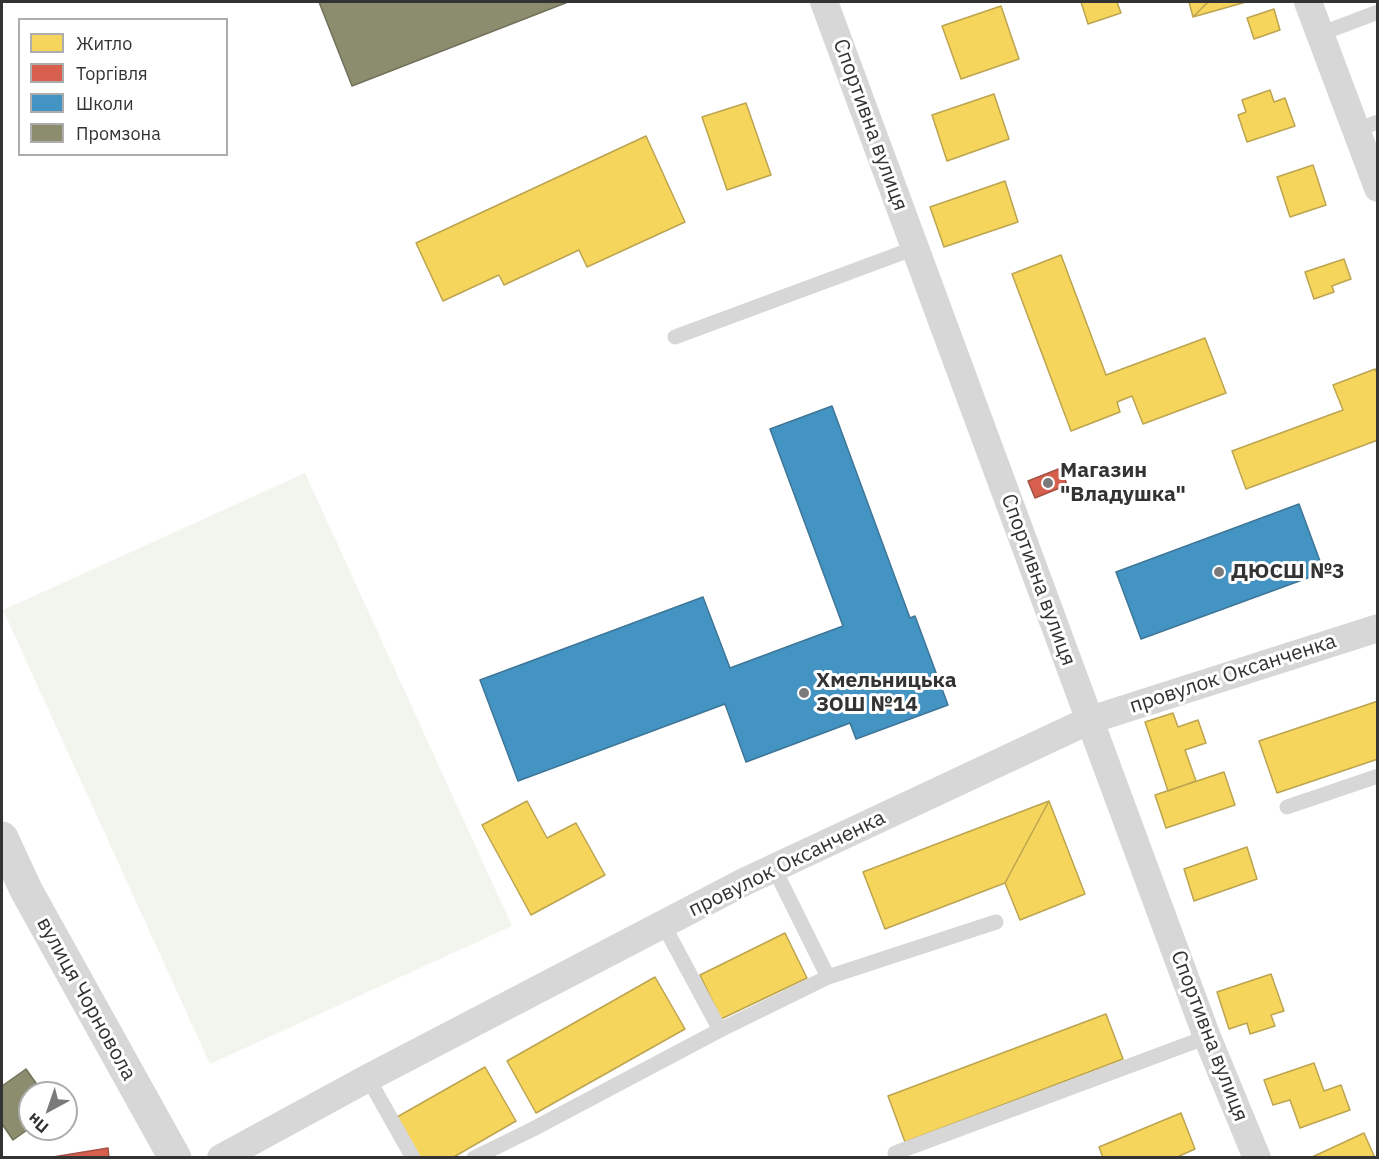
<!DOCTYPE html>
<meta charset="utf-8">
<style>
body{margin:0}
#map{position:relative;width:1379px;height:1159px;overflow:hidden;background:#fff;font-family:"IBM Plex Sans",sans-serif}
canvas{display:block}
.frame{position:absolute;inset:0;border:3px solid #333;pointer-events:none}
.legend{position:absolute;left:18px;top:18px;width:210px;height:138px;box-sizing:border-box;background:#fff;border:2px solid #adadad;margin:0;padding:8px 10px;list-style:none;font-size:18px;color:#333}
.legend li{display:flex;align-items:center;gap:12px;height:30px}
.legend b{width:30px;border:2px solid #adadad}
.north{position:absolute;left:18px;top:1081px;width:60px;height:60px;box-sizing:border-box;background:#fff;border:2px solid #adadad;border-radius:50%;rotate:220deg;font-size:16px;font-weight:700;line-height:24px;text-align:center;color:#333}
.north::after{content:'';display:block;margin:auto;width:21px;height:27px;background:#7a7a7a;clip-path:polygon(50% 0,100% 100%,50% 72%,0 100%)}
</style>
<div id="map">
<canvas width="1379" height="1159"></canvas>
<div class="frame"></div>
<ul class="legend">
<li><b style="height:16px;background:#f6d55c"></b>Житло</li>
<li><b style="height:16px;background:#d6604d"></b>Торгівля</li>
<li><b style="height:16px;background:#4393c3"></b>Школи</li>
<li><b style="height:16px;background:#8c8c6e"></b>Промзона</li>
</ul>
<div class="north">Пн</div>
</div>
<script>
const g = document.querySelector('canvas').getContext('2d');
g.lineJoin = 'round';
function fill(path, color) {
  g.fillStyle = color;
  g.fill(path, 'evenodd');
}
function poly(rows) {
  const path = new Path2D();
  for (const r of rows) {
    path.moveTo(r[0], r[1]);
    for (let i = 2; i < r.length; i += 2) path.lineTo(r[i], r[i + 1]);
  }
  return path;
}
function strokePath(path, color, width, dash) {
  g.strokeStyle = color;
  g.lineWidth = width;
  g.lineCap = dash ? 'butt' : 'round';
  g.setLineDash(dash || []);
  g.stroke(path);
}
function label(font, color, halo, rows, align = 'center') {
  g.font = font + ' "IBM Plex Sans",sans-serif';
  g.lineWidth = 6;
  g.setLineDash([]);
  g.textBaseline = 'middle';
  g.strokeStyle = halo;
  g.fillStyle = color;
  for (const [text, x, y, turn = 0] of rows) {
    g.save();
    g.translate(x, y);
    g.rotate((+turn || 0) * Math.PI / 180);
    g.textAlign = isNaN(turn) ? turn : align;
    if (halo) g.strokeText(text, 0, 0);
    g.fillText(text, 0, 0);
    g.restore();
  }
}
fill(poly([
 [305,473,512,926,210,1064,3,610]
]), '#f1f5ed');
const homes = poly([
 [1081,2,1117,2,1121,13,1088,24,1081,2],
 [1189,2,1208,2,1193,17,1189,2],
 [1208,2,1246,2,1193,17,1208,2],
 [1001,6,1019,59,961,79,942,26,1001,6],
 [1274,9,1280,30,1254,39,1247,18,1274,9],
 [1270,90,1274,102,1285,98,1295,126,1247,142,1238,115,1246,112,1242,100,1270,90],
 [994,94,1009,139,947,161,932,115,994,94],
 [746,103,771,175,727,190,702,117,746,103],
 [646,136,685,222,587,267,579,250,504,285,499,275,443,301,416,243,646,136],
 [1313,165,1326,205,1290,217,1277,177,1313,165],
 [1005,181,1018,222,944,247,930,207,1005,181],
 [1061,255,1106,375,1205,338,1226,393,1143,424,1132,396,1117,402,1120,412,1071,431,1012,274,1061,255],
 [1344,259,1351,279,1332,286,1334,292,1314,299,1305,272,1344,259],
 [1375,369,1378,374,1378,440,1246,489,1232,451,1343,410,1333,385,1375,369],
 [1378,701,1378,759,1277,793,1259,741,1378,701],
 [1173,713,1178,727,1198,720,1206,743,1185,750,1196,781,1168,791,1145,722,1173,713],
 [1224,772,1235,805,1166,828,1155,795,1224,772],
 [527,801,547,838,576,823,605,875,531,915,482,825,527,801],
 [1049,801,1085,894,1020,920,1005,883,1049,801],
 [1049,801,1005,883,885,929,863,872,1049,801],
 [1247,847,1257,879,1194,901,1184,869,1247,847],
 [785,933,807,978,721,1019,700,975,785,933],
 [1271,974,1284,1011,1271,1015,1275,1026,1250,1034,1247,1023,1229,1029,1217,992,1271,974],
 [655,977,685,1029,536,1113,507,1061,655,977],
 [1106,1014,1123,1059,905,1142,888,1096,1106,1014],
 [1314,1063,1324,1091,1341,1085,1350,1110,1300,1128,1290,1100,1273,1105,1264,1080,1314,1063],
 [485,1067,516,1121,452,1158,419,1158,397,1117,485,1067],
 [1181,1113,1195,1149,1175,1158,1103,1158,1099,1147,1181,1113],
 [1364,1133,1375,1158,1310,1158,1364,1133]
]);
fill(homes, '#f6d55c');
strokePath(homes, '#bca450', 1.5);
const shops = poly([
 [1061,468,1067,485,1035,498,1028,481,1061,468],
 [108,1148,109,1158,47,1158,108,1148]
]);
fill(shops, '#d6604d');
strokePath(shops, '#a55245', 1.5);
const schools = poly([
 [832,406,910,618,915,616,948,705,856,739,850,723,746,762,725,704,518,781,480,680,703,597,730,668,843,626,770,429,832,406],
 [1299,504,1324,572,1141,639,1116,572,1299,504]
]);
fill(schools, '#4393c3');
strokePath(schools, '#3e7698', 1.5);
const industry = poly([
 [319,2,568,2,352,86,319,2],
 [26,1069,43,1093,30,1093,30,1104,19,1112,30,1128,13,1140,2,1124,2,1086,26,1069]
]);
fill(industry, '#8c8c6e');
strokePath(industry, '#71715c', 1.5);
strokePath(poly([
 [1320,34,1378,12],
 [1356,130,1378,122],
 [675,337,915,248],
 [1287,807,1378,776],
 [663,924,720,1030],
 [828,977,996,922],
 [368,1078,413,1158],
 [895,1153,1207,1037],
 [474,1158,533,1129,720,1030,828,977,774,868]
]), '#d7d7d7', 15);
strokePath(poly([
 [824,2,1207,1037,1257,1158],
 [1308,2,1378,188],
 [221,1158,368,1078,744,882,1090,720,1378,628]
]), '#d7d7d7', 28);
strokePath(poly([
 [2,838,26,890,175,1158]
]), '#d7d7d7', 33);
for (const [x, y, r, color] of [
 [1048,483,6,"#7a7a7a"],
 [1219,572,6,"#7a7a7a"],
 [804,693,6,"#7a7a7a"]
]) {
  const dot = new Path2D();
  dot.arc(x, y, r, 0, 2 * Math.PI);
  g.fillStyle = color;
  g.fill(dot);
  strokePath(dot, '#fff', 2);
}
label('21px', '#333', '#fff', [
 ["Спортивна вулиця",870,125,70],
 ["Спортивна вулиця",1038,580,70],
 ["провулок Оксанченка",1233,674,-18],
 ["провулок Оксанченка",787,864,-26],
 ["вулиця Чорновола",86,999,61],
 ["Спортивна вулиця",1209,1036,69]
]);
label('bold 21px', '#333', '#fff', [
 ["Магазин",1060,471],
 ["\"Владушка\"",1060,495],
 ["ДЮСШ №3",1231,572],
 ["Хмельницька",816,681],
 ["ЗОШ №14",816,705]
], 'left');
</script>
